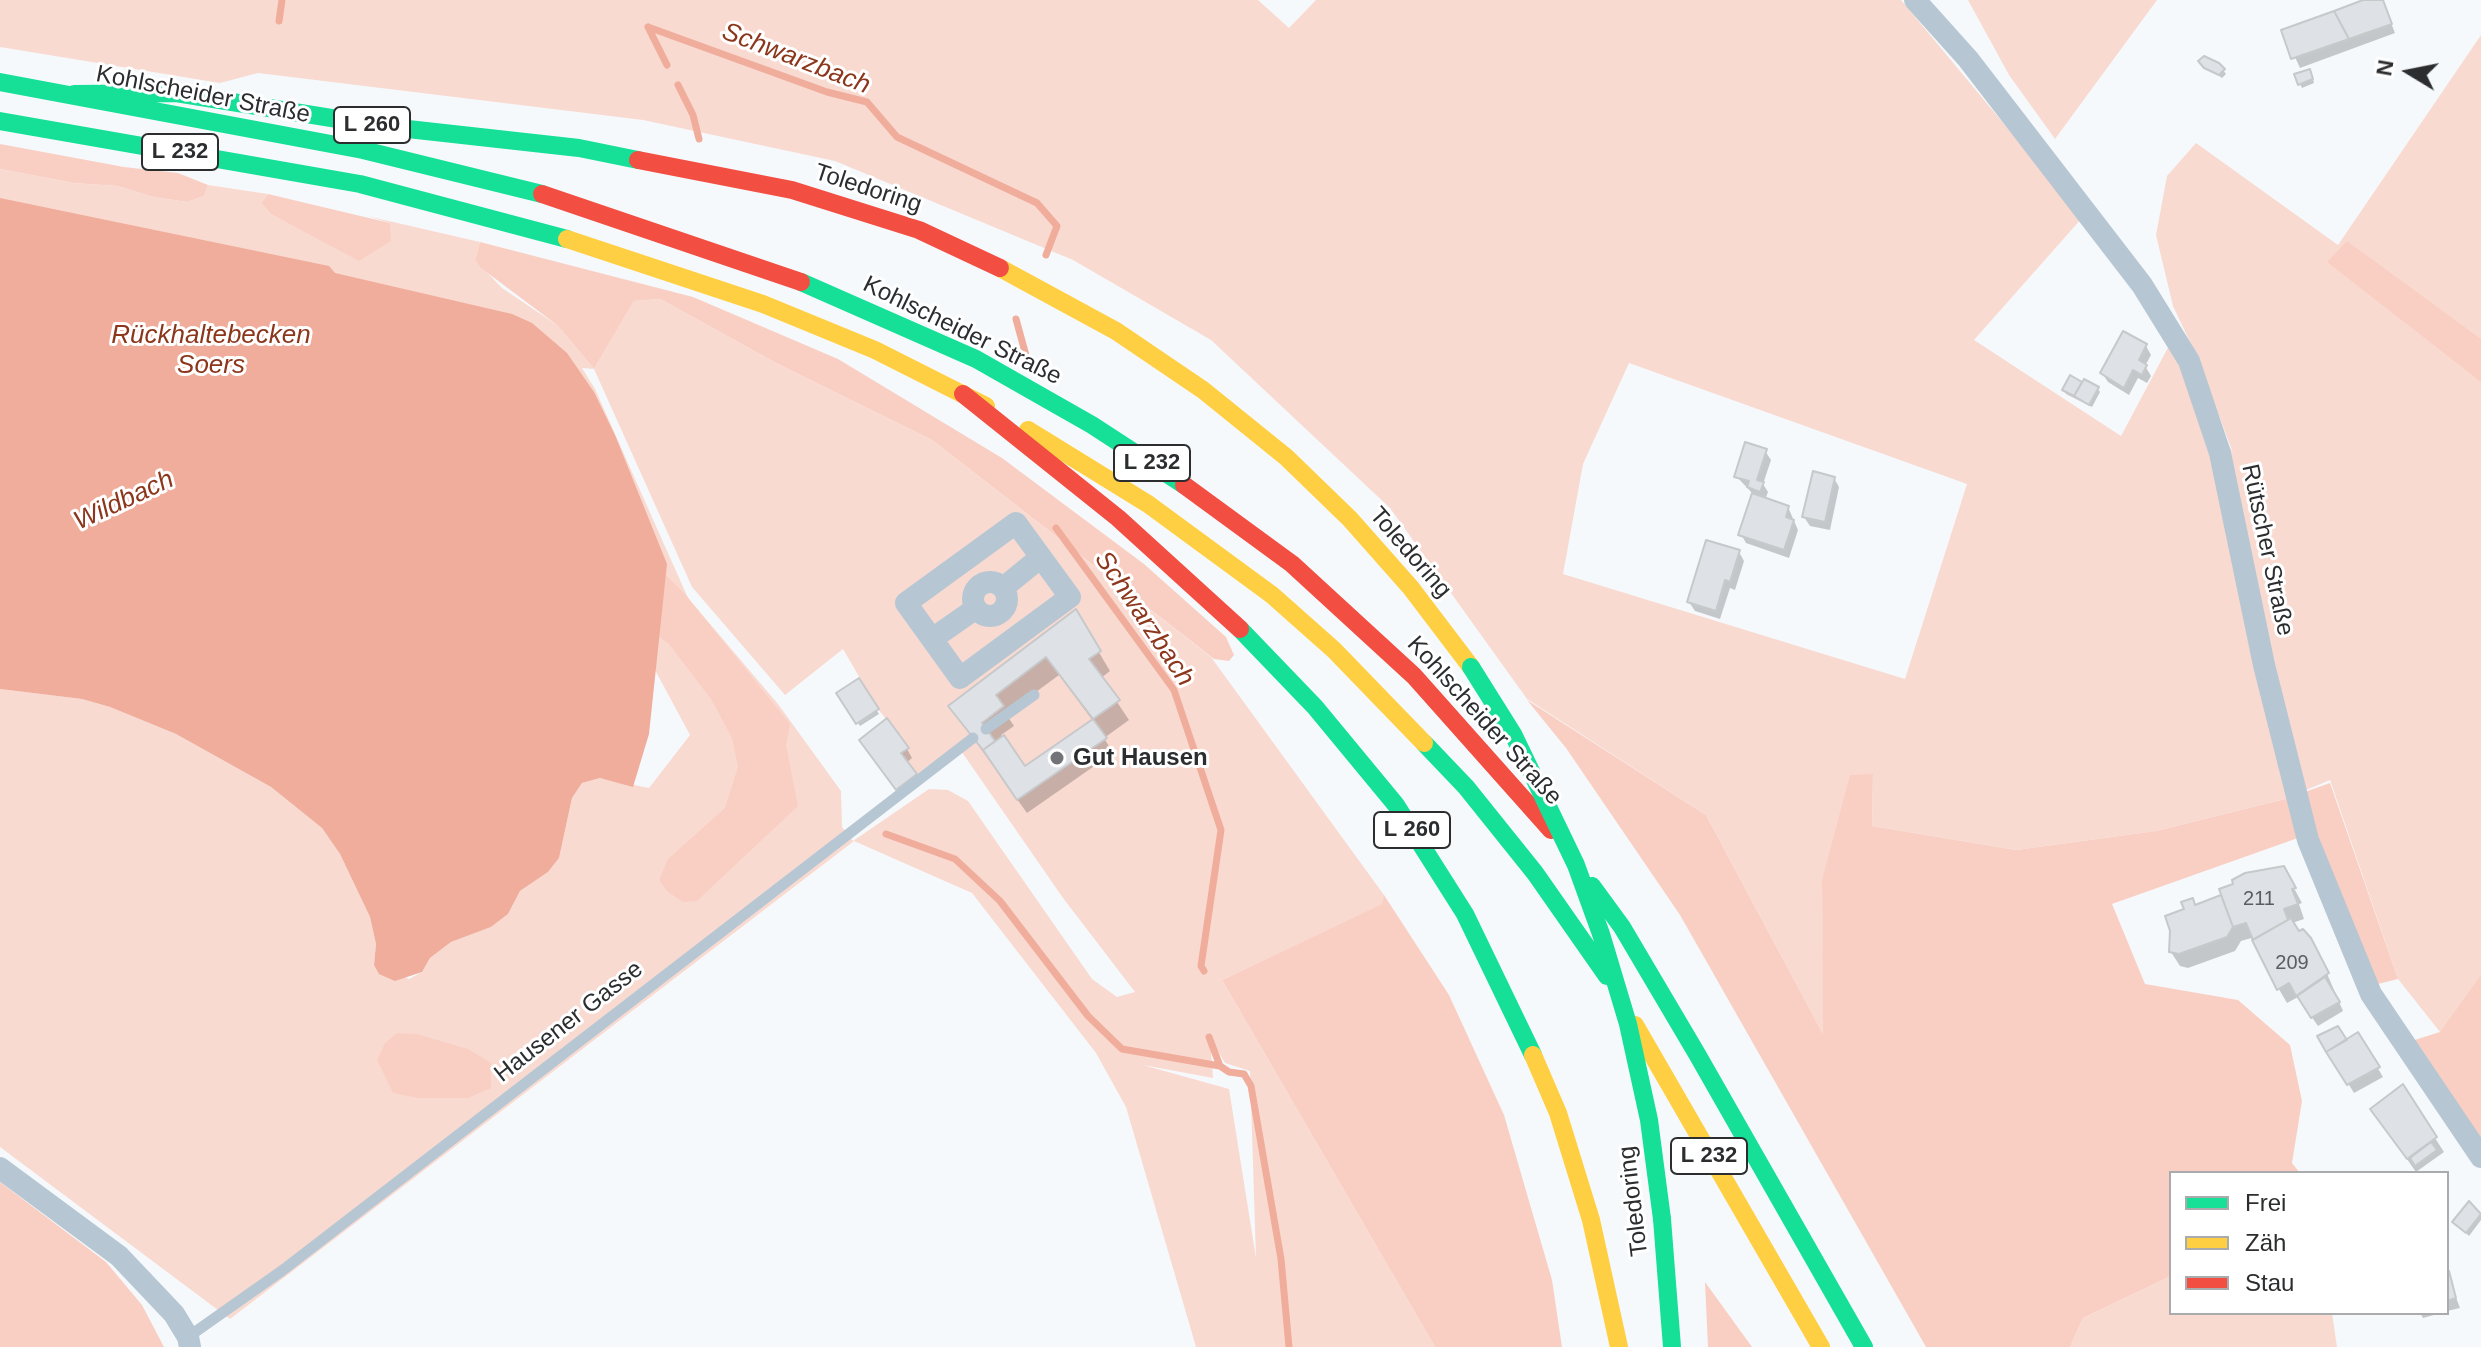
<!DOCTYPE html>
<meta charset="utf-8">
<style>
body{margin:0}
#map{position:relative;width:2481px;height:1347px;overflow:hidden;background:#f6f9fc;font-family:Helvetica,sans-serif}
canvas{display:block}
.legend{position:absolute;left:2169px;top:1171px;width:280px;height:144px;box-sizing:border-box;background:#fff;border:2px solid #aaabac;margin:0;padding:10px 14px;list-style:none;font-size:24px;color:#2b2d2f}
.legend li{display:flex;align-items:center;gap:16px;height:40px}
.legend b{width:40px;border:2px solid #aaabac}
.north{position:absolute;left:2369px;top:32px;width:80px;height:80px;-webkit-text-stroke:6px #fff;paint-order:stroke;rotate:280deg;font-size:22px;font-weight:700;line-height:32px;text-align:center;color:#2b2d2f}
.north::after{content:'';display:block;margin:auto;width:28px;height:36px;background:#2b2d2f;clip-path:polygon(50% 0,100% 100%,50% 72%,0 100%)}
</style>
<div id="map">
<canvas width="2481" height="1347"></canvas>
<ul class="legend">
<li><b style="height:10px;background:#16e098"></b>Frei</li>
<li><b style="height:10px;background:#ffcf43"></b>Zäh</li>
<li><b style="height:10px;background:#f24e42"></b>Stau</li>
</ul>
<div class="north">N</div>
</div>
<script>
const g = document.querySelector('canvas').getContext('2d');
g.lineJoin = 'round';
function fill(path, color) {
  g.fillStyle = color;
  g.fill(path, 'evenodd');
}
function poly(rows) {
  const path = new Path2D();
  for (const r of rows) {
    if (r.length === 3) {
      path.moveTo(r[0] + r[2], r[1]);
      path.arc(r[0], r[1], r[2], 0, 2 * Math.PI);
      continue;
    }
    path.moveTo(r[0], r[1]);
    for (let i = 2; i < r.length; i += 2) path.lineTo(r[i], r[i + 1]);
  }
  return path;
}
function strokePath(path, color, width, dash) {
  g.strokeStyle = color;
  g.lineWidth = width;
  g.lineCap = dash ? 'butt' : 'round';
  g.setLineDash(dash || []);
  g.stroke(path);
}
function label(font, color, halo, rows, align = 'center') {
  g.font = font + ' Helvetica,sans-serif';
  g.lineWidth = 6;
  g.setLineDash([]);
  g.textBaseline = 'middle';
  g.strokeStyle = halo;
  g.fillStyle = color;
  for (const [text, x, y, turn = 0] of rows) {
    g.save();
    g.translate(x, y);
    g.rotate((+turn || 0) * Math.PI / 180);
    g.textAlign = isNaN(turn) ? turn : align;
    if (halo) g.strokeText(text, 0, 0);
    g.fillText(text, 0, 0);
    g.restore();
  }
}
fill(poly([
 [0,0,1258,0,1289,28,1316,0,1901,0,2082,218,1974,340,2121,436,2171,342,2233,453,2198,359,2173,306,2156,235,2167,176,2196,143,2338,245,2481,35,2481,1148,2440,1032,2398,979,2330,780,2285,799,2156,831,2016,850,1872,826,1873,775,1822,880,1824,1036,1706,815,1527,699,1390,508,1211,340,1073,260,835,161,643,120,258,73,220,83,0,47],
 [1629,363,1967,484,1905,679,1563,574,1583,464],
 [1968,0,2157,0,2055,139,2009,75],
 [0,169,74,183,118,186,153,197,187,202,204,196,208,185,268,194,261,203,271,214,302,230,390,223,367,216,480,242,475,260,502,288,557,325,594,369,634,301,660,299,778,364,932,440,1211,657,1384,895,1383,904,1222,980,1435,1347,1196,1347,1126,1107,1096,1053,972,893,854,841,230,1319,0,1147,0,689,82,699,110,707,176,734,271,787,322,828,340,854,370,917,376,944,374,965,409,979,422,972,430,958,451,942,491,927,508,914,520,891,548,872,559,858,572,798,582,783,600,778,649,788,690,735,655,670,0,234],
 [582,368,594,369,692,587,785,695,843,649,878,709,908,747,901,753,917,774,957,745,1063,898,1135,992,1117,997,1092,979,968,801,948,790,929,789,853,841,842,827,841,791,778,704,688,598,595,389],
 [1210,1038,1225,1063,1250,1071,1256,1258,1229,1089,1143,1065,1213,1078],
 [2171,1276,2171,1313,2332,1313,2337,1347,2070,1347,2083,1318]
]), '#f9dad1');
fill(poly([
 [0,144,124,167,178,173,208,185,204,196,187,202,153,197,118,186,74,183,0,169],
 [268,194,390,223,391,241,359,261,271,214,261,203],
 [2347,241,2481,339,2481,382,2327,262],
 [480,242,693,297,838,359,1002,458,1144,564,1226,637,1234,655,1229,661,1214,659,932,440,778,364,660,299,634,301,594,369,557,325,481,268,475,260],
 [648,557,685,594,790,724,786,745,798,806,697,901,683,902,668,892,659,880,668,859,725,808,738,767,732,738,711,699,669,644,638,621],
 [1527,700,1706,815,1823,1034,1822,880,1850,775,1873,774,1872,826,2016,850,2156,831,2285,799,2330,783,2398,979,2374,985,2312,833,2112,904,2145,984,2238,1000,2290,1045,2302,1101,2292,1163,2300,1173,2171,1173,2171,1276,2083,1318,2070,1347,1926,1347,1680,915,1566,748],
 [1384,895,1449,995,1504,1115,1552,1280,1562,1347,1435,1347,1222,980,1382,904],
 [2481,975,2481,1148,2408,1042,2440,1032],
 [397,1033,417,1034,468,1049,491,1063,491,1088,468,1098,418,1098,393,1093,377,1060,385,1043],
 [0,1182,106,1262,142,1305,164,1347,0,1347],
 [1705,1282,1752,1347,1708,1347]
]), '#f9cfc3');
fill(poly([
 [0,198,329,266,335,273,512,314,532,323,567,353,594,392,615,435,667,564,649,734,633,787,600,778,582,783,572,798,559,858,548,872,520,891,508,914,491,927,451,942,430,958,422,972,395,981,379,974,374,965,376,944,370,917,340,854,322,828,271,787,176,734,110,707,82,699,0,689]
]), '#f0ad9b');
fill(poly([
 [2369,0,2382,0,2395,33,2300,68,2283,31],
 [2203,65,2223,70,2226,74,2222,78],
 [2312,75,2314,83,2302,88,2300,84],
 [2146,346,2151,355,2145,366,2151,376,2147,383,2138,378,2129,395,2108,382,2102,373],
 [2071,378,2098,389,2100,392,2092,407,2066,394,2064,390],
 [1765,451,1771,460,1763,484,1768,492,1765,500,1788,507,1798,530,1789,558,1746,543,1741,534,1754,495,1736,476],
 [1834,478,1839,487,1830,530,1810,526,1804,517],
 [1739,552,1744,561,1735,590,1730,588,1720,619,1695,611,1689,602],
 [1075,612,1110,671,1101,678,1129,720,1104,738,1113,753,1027,813,950,706],
 [1059,675,1093,721,1025,768,1001,735,1014,726,1006,714],
 [858,681,879,714,860,726,839,694],
 [867,749,907,749,912,758,906,763,920,784,903,797],
 [2283,868,2302,903,2299,904,2304,919,2292,923,2319,955,2343,1011,2318,1026,2298,997,2287,1003,2258,953,2261,952,2255,937,2241,941,2235,951,2188,968,2180,966,2171,952,2196,907],
 [2358,1035,2383,1077,2354,1093,2320,1037,2346,1042],
 [2402,1087,2444,1152,2416,1172,2372,1109],
 [2469,1204,2481,1213,2481,1220,2469,1236,2455,1222],
 [2447,1274,2460,1308,2447,1311],
 [2420,1313,2441,1313,2423,1318]
]), '#0003');
strokePath(poly([
 [279,21,282,0],
 [648,27,827,92,867,102,897,137,1037,203,1057,226,1046,255],
 [648,27,667,65],
 [678,85,693,115,699,139],
 [1016,319,1028,363],
 [1056,528,1174,690,1221,830,1201,966,1204,971],
 [886,834,955,859,1000,901,1088,1016,1122,1049,1220,1066],
 [1209,1037,1220,1066,1229,1072,1244,1074,1251,1086,1281,1259,1289,1347]
]), '#f0ad9b', 7);
const building = poly([
 [2363,0,2383,0,2392,24,2349,39,2334,11,2363,0],
 [2334,11,2349,39,2291,59,2281,30,2334,11],
 [2204,56,2219,63,2225,69,2219,75,2204,68,2198,61,2204,56],
 [2310,69,2313,79,2298,85,2294,74,2310,69],
 [2123,331,2147,344,2139,360,2147,365,2142,375,2133,370,2124,388,2100,373,2123,331],
 [2070,375,2082,382,2074,396,2062,390,2070,375],
 [2084,379,2099,387,2089,405,2074,396,2084,379],
 [1745,442,1767,449,1757,480,1764,482,1760,492,1747,487,1749,481,1734,477,1745,442],
 [1813,471,1835,477,1825,522,1802,517,1813,471],
 [1752,493,1789,506,1786,517,1794,520,1784,550,1738,535,1752,493],
 [1706,540,1740,550,1730,582,1725,580,1716,611,1687,602,1706,540],
 [1076,609,1101,651,1089,659,1120,700,1093,719,1046,657,996,695,1004,706,982,723,995,741,983,750,948,706,1076,609],
 [859,678,879,709,856,724,836,693,859,678],
 [887,718,909,748,901,753,917,774,896,790,859,740,887,718],
 [1093,719,1107,738,1017,800,983,750,1004,735,1025,766,1093,719],
 [2284,866,2296,888,2292,889,2298,904,2284,909,2288,920,2253,940,2246,923,2233,927,2219,889,2233,884,2232,880,2245,873,2284,866],
 [2221,895,2233,927,2227,937,2179,954,2169,952,2170,931,2165,916,2184,909,2181,902,2193,898,2195,905,2221,895],
 [2291,918,2299,931,2303,929,2311,938,2329,973,2296,996,2289,983,2277,990,2252,940,2291,918],
 [2325,977,2340,1002,2311,1018,2297,996,2325,977],
 [2338,1026,2347,1040,2326,1052,2317,1036,2338,1026],
 [2358,1032,2380,1067,2347,1085,2326,1052,2358,1032],
 [2403,1084,2437,1137,2407,1159,2370,1109,2403,1084],
 [2431,1142,2437,1150,2415,1166,2410,1158,2431,1142],
 [2469,1201,2481,1214,2466,1233,2452,1222,2469,1201],
 [2449,1271,2456,1298,2447,1301,2447,1272,2449,1271]
]);
fill(building, '#dee1e6');
strokePath(building, '#c6c8ca', 2);
strokePath(poly([
 [986,729,1034,695],
 [188,1337,283,1270,973,738]
]), '#b6c7d3', 11);
strokePath(poly([
 [1915,0,1968,59,2142,285,2189,361,2220,453,2264,665,2308,840,2371,994,2481,1157],
 [1016,523,1070,597,960,678,906,603,1016,523],
 [990,599,17],
 [1003,588,1041,557],
 [932,639,975,609],
 [0,1168,119,1256,174,1314,188,1337,190,1347]
]), '#b6c7d3', 22);
strokePath(poly([
 [0,82,363,150,542,194],
 [74,94,176,93,381,126,579,148,638,160],
 [0,121,360,184,567,239],
 [801,282,976,359,1092,425,1184,485],
 [1240,629,1315,707,1396,805,1465,914,1533,1055],
 [1424,743,1466,787,1535,873,1607,976],
 [1592,886,1622,927,1697,1054,1864,1347],
 [1662,1219,1672,1347]
]), '#16e098', 18);
strokePath(poly([
 [567,239,763,304,875,350,986,406],
 [1000,268,1116,331,1203,390,1286,457,1350,519,1411,588,1471,667],
 [1028,430,1148,504,1272,595,1334,650,1424,743],
 [1635,1025,1821,1347],
 [1533,1055,1558,1113,1591,1220,1619,1347]
]), '#ffcf43', 18);
strokePath(poly([
 [638,160,792,190,919,230,1000,268],
 [542,194,801,282],
 [963,394,1118,518,1240,629],
 [1184,485,1292,564,1414,676,1551,830]
]), '#f24e42', 18);
strokePath(poly([
 [1471,667,1513,734,1576,865,1601,934,1628,1024,1649,1120,1662,1219]
]), '#16e098', 18);
for (const [x, y, r, color] of [
 [1057,758,8,"#727477"]
]) {
  const dot = new Path2D();
  dot.arc(x, y, r, 0, 2 * Math.PI);
  g.fillStyle = color;
  g.fill(dot);
  strokePath(dot, '#fff', 3);
}
label('20px', '#5a5d60', null, [
 ["211",2259,899],
 ["209",2292,963]
]);
for (const [x, y, w] of [
 [372,125,76],
 [180,152,76],
 [1152,463,76],
 [1412,830,76],
 [1709,1156,76]
]) {
  const box = new Path2D();
  box.roundRect(x - w / 2, y - 18, w, 36, 6);
  g.fillStyle = '#fff';
  g.fill(box);
  strokePath(box, '#2b2d2f', 2);
}
label('bold 22px', '#2b2d2f', null, [
 ["L 260",372,125],
 ["L 232",180,152],
 ["L 232",1152,463],
 ["L 260",1412,830],
 ["L 232",1709,1156]
]);
label('24px', '#2b2d2f', '#fff', [
 ["Kohlscheider Straße",203,95,11],
 ["Toledoring",868,189,18],
 ["Kohlscheider Straße",962,331,26],
 ["Rütscher Straße",2267,550,78],
 ["Toledoring",1410,553,49],
 ["Kohlscheider Straße",1484,721,48],
 ["Hausener Gasse",569,1022,-38],
 ["Toledoring",1634,1201,-97]
]);
label('bold 24px', '#2b2d2f', '#fff', [
 ["Gut Hausen",1073,758]
], 'left');
label('italic 26px', '#8c361c', '#fff', [
 ["Schwarzbach",796,59,21],
 ["Rückhaltebecken",211,336],
 ["Soers",211,366],
 ["Wildbach",124,501,-25],
 ["Schwarzbach",1144,619,56]
]);
</script>
